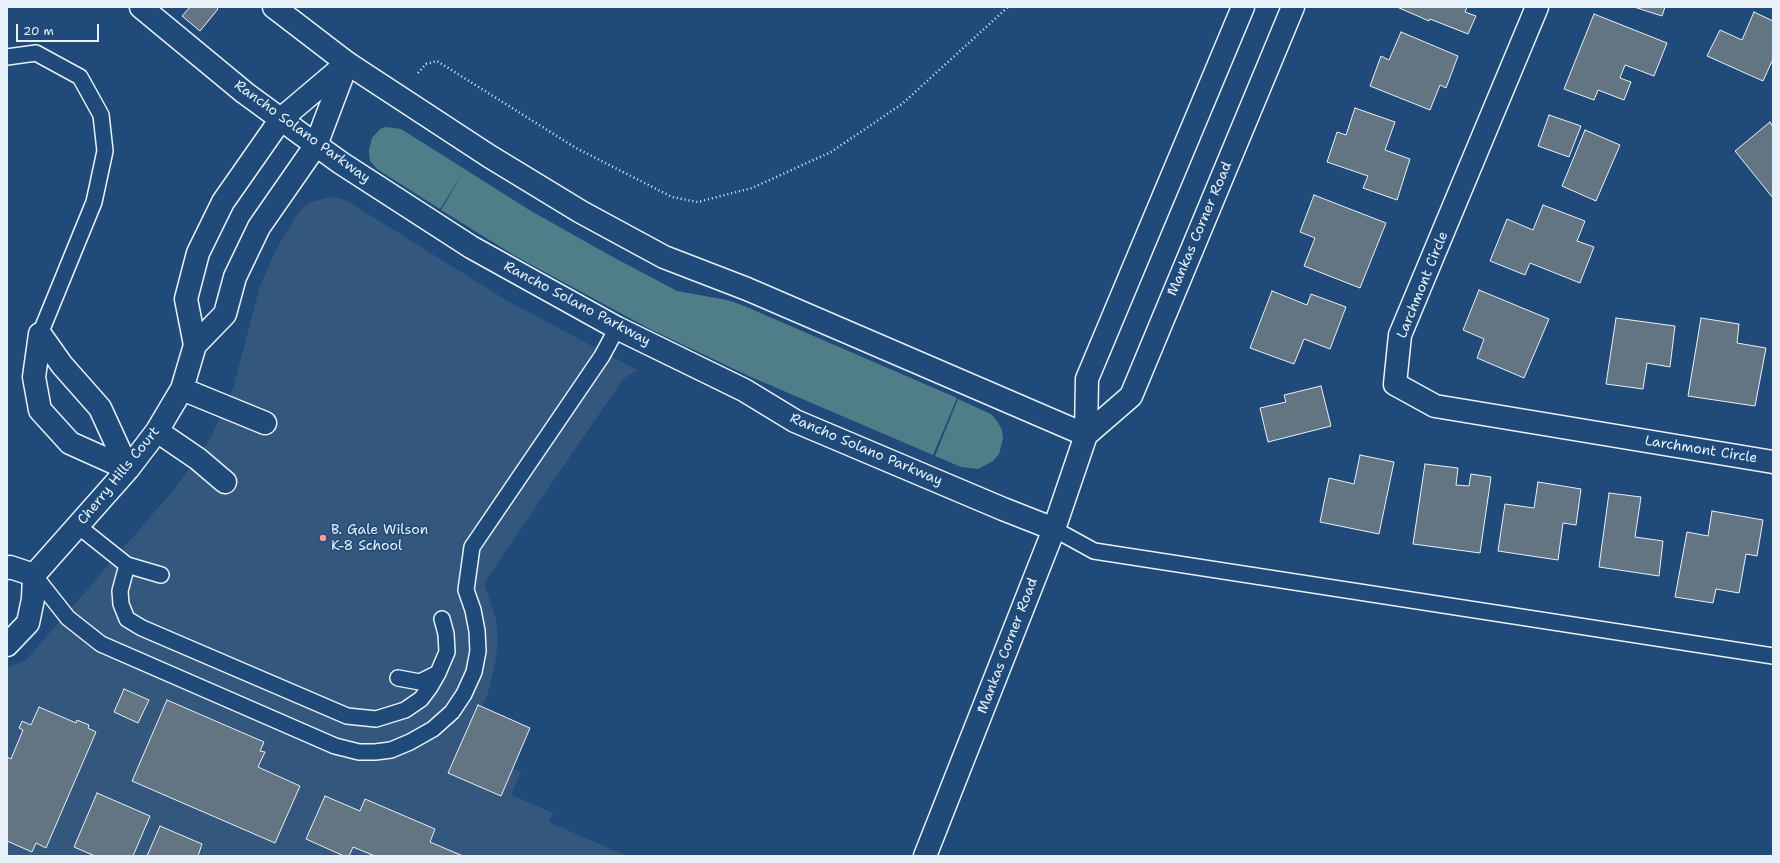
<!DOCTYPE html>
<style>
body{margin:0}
#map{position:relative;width:1780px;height:863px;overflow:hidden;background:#1f4a7a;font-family:"Shantell Sans",sans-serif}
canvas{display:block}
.frame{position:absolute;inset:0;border:8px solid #e8f1f8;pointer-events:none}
.scale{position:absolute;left:16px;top:24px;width:83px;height:18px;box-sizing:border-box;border:2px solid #e8f1f8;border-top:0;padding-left:5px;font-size:12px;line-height:14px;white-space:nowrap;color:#e8f1f8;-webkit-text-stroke:3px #1f4a7a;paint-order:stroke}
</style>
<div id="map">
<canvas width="1780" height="863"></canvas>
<div class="frame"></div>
<div class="scale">20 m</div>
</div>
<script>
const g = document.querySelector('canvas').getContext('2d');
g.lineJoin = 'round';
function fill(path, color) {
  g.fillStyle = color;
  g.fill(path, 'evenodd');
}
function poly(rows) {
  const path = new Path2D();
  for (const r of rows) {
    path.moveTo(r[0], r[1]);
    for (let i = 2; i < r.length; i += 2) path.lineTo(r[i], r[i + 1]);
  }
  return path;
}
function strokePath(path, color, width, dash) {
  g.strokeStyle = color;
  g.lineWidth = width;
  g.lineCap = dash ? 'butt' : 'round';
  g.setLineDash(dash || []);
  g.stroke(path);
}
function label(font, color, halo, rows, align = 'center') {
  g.font = font + ' "Shantell Sans",sans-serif';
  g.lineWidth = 3;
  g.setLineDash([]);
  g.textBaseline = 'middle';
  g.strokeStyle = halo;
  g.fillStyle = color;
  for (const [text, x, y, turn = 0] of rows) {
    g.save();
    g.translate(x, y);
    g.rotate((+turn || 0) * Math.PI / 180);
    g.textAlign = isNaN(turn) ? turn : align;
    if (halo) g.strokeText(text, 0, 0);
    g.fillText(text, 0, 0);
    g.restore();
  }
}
fill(poly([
 [330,197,340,198,349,202,506,300,637,370,623,379,484,583,496,619,498,640,495,664,488,693,482,707,530,728,513,769,521,772,511,795,553,813,549,822,627,856,7,856,7,668,26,660,171,493,190,468,211,437,233,388,260,286,275,251,296,216,303,207,311,202]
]), '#33577d');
fill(poly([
 [386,127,401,129,531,211,611,256,677,291,727,300,742,305,957,398,933,455,751,377,650,329,517,257,441,210,463,173,440,209,377,169,370,161,369,150,372,138,380,129],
 [958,399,991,414,997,421,1002,430,1003,439,999,454,993,461,978,469,961,467,935,456]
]), '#4f7e88');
const building = poly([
 [190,7,216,7,218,9,200,31,182,16,190,7],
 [1397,7,1467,7,1465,12,1476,16,1468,34,1430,19,1429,21,1397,7],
 [1634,7,1665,7,1662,16,1634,7],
 [1754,12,1773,21,1773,59,1763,81,1707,56,1720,30,1742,40,1754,12],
 [1594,14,1667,43,1654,76,1625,65,1620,78,1631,82,1624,100,1598,90,1594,100,1564,89,1594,14],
 [1401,32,1458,56,1446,88,1440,85,1430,110,1370,86,1381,56,1389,60,1401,32],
 [1355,108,1395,122,1385,150,1410,159,1397,200,1363,188,1368,176,1327,162,1337,132,1346,135,1355,108],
 [1549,115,1581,126,1569,157,1538,146,1549,115],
 [1770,122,1773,127,1773,198,1735,151,1770,122],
 [1585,130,1620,145,1596,201,1562,186,1585,130],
 [1314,195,1386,223,1360,288,1304,266,1315,238,1300,232,1314,195],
 [1543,205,1585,221,1577,241,1594,247,1580,283,1530,263,1525,275,1490,261,1507,219,1533,230,1543,205],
 [1479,290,1549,319,1524,378,1477,358,1484,339,1463,330,1479,290],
 [1272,291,1307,305,1311,294,1346,307,1330,349,1304,339,1294,364,1250,348,1272,291],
 [1616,318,1675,326,1670,367,1647,363,1643,389,1606,384,1616,318],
 [1701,318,1739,324,1737,343,1766,348,1755,406,1688,396,1701,318],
 [1321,386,1331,426,1268,442,1260,408,1286,402,1284,395,1321,386],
 [1360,455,1394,462,1379,534,1320,522,1329,478,1354,484,1360,455],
 [1425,464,1458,468,1456,485,1469,486,1471,474,1491,477,1480,553,1413,544,1425,464],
 [1538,482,1581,489,1576,525,1563,523,1558,560,1498,551,1505,504,1534,508,1538,482],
 [1609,493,1641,497,1635,537,1663,541,1659,576,1599,567,1609,493],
 [1712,511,1763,520,1757,556,1746,554,1739,593,1716,589,1713,603,1675,597,1687,532,1708,536,1712,511],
 [124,689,149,700,138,723,114,712,124,689],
 [167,700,264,742,260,751,265,752,258,767,300,786,275,843,132,781,167,700],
 [478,705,530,728,501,796,448,773,478,705],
 [39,707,76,723,77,720,89,725,88,728,96,732,46,848,36,843,32,852,7,841,7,757,11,759,23,730,19,728,22,721,31,725,39,707],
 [97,793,150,816,133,856,95,856,74,847,97,793],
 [325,796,360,811,365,799,435,829,430,842,463,856,375,856,353,847,349,856,344,856,306,839,325,796],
 [160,826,202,844,198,856,147,856,160,826]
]);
fill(building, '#637583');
strokePath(building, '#e8f1f8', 1);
const lane = poly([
 [7,57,36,53,80,77,101,115,105,151,94,202,40,334],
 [78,526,127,565,161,575],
 [1054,529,1094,551,1773,656],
 [127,565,120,591,121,604,127,619,142,628,347,716,376,719,405,710,421,699,430,687,438,673],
 [34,575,68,618,101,644,335,746,359,752,375,752,391,750,410,742,433,729,452,712,464,694,474,672,478,651,477,631,473,610,466,590,472,547,602,356,617,328],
 [398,678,420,682,438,673,447,652,446,634,442,619]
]);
const street = poly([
 [1537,7,1400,335,1395,384,1435,406,1773,462],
 [40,334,34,377,40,410,70,443,128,469],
 [40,334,62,365,100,408,128,469],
 [195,345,186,299,198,253,223,202,281,119,346,64],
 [182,389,265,423],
 [157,431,198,459,225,482],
 [7,568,10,567,34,575],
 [7,645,28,623,33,599,34,575,128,469,157,431,182,389,195,345,225,314,235,277,259,227,316,145,347,63]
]);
const secondary = poly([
 [141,7,245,93,316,145,341,163,471,247,617,328,744,390,795,421,1003,509,1054,529],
 [274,7,347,63,489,156,581,212,664,257,747,289,1086,435],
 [1086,435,1131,396,1293,7],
 [925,856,1054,529,1086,435,1087,379,1243,7]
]);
strokePath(lane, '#e8f1f8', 18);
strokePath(street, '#e8f1f8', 25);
strokePath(secondary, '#e8f1f8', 25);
strokePath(poly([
 [418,73,426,64,437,61,576,148,672,197,698,202,752,188,831,152,902,104,1008,7]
]), '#e8f1f8', 2.5, [1, 3]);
strokePath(lane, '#1f4a7a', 15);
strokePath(street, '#1f4a7a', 22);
strokePath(secondary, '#1f4a7a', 22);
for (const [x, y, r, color] of [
 [323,538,4,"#ff9aa2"]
]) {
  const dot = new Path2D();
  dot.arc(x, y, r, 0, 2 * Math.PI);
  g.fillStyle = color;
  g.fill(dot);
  strokePath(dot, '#1f4a7a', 1.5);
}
label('14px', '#e8f1f8', '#1f4a7a', [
 ["Rancho Solano Parkway",302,132,36],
 ["Mankas Corner Road",1200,229,-67],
 ["Larchmont Circle",1423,285,-68],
 ["Rancho Solano Parkway",577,304,28],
 ["Rancho Solano Parkway",866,450,23],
 ["Larchmont Circle",1701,450,9],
 ["Cherry Hills Court",119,476,-51],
 ["Mankas Corner Road",1008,646,-69]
]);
label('14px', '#e8f1f8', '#1f4a7a', [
 ["B. Gale Wilson",331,530],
 ["K-8 School",331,546]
], 'left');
</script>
